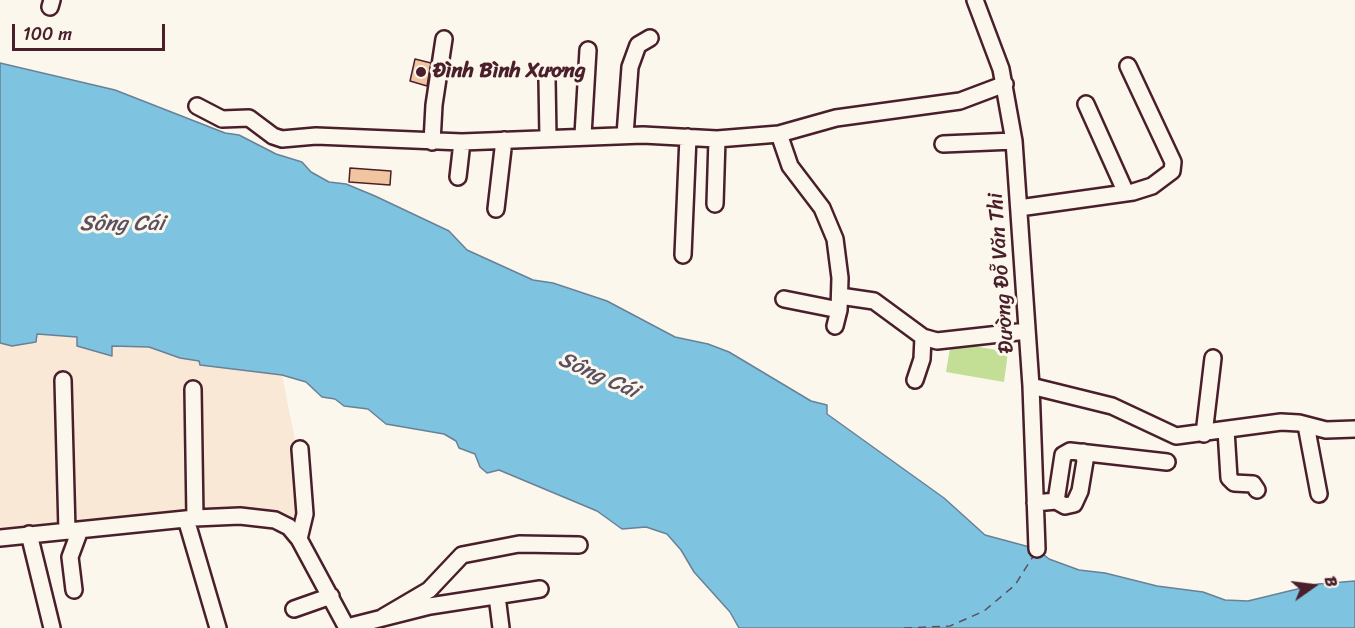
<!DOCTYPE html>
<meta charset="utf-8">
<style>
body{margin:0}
#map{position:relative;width:1355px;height:628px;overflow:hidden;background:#fbf7ec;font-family:Sriracha,sans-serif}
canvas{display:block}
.north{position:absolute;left:1283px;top:556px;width:60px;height:60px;-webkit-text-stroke:4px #fbf7ec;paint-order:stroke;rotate:76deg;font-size:16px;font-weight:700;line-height:24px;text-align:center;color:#4a1f2b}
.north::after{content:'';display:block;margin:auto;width:21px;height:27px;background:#4a1f2b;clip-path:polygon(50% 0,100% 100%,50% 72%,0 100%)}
.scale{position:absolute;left:12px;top:24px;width:153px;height:27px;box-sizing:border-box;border:3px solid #4a1f2b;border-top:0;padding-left:8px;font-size:18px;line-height:21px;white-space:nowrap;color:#4a1f2b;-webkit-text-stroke:4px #fbf7ec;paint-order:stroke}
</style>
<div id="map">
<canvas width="1355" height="628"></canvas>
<div class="north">B</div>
<div class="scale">100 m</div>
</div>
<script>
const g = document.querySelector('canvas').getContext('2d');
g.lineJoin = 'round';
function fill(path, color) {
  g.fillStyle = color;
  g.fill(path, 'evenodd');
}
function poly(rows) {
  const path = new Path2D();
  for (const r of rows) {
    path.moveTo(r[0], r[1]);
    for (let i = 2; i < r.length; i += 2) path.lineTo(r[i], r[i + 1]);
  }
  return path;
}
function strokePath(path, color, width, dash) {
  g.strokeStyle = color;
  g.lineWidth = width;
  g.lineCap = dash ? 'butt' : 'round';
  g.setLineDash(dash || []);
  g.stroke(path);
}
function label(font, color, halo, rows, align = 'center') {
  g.font = font + ' Sriracha,sans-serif';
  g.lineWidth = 6;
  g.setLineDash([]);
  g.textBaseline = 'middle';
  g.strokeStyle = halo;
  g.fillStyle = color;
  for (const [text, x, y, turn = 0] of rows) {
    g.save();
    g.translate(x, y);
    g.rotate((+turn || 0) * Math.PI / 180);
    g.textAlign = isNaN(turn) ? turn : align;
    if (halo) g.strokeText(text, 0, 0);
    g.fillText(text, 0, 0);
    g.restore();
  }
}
fill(poly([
 [36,333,78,337,112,355,112,346,143,345,200,361,201,365,282,375,297,450,301,503,297,532,277,517,0,534,0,343,9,346,36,342]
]), '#f8e8d5');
fill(poly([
 [951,342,1008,352,1004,382,946,372]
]), '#c3df96');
const water = poly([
 [0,63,115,90,225,133,239,135,276,154,302,162,311,172,329,182,346,184,375,196,449,231,467,250,533,280,553,283,607,301,675,337,708,344,729,352,811,401,827,405,827,414,944,498,985,535,1037,549,1049,559,1079,570,1105,573,1157,586,1203,592,1225,600,1248,601,1318,584,1355,581,1355,628,739,628,730,612,694,572,681,550,667,534,646,527,622,529,597,511,499,470,487,473,480,467,475,454,459,448,456,441,444,434,386,424,368,409,344,406,335,399,322,397,306,382,282,375,200,365,199,361,180,358,149,347,112,346,112,356,77,346,77,337,37,334,36,342,12,346,0,343,0,63]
]);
fill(water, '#7ec3df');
strokePath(water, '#698197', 1.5);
strokePath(poly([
 [904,628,950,626,984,611,1015,585,1034,555]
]), '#5a5061', 1.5, [8, 6]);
const building = poly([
 [415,59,431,63,427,86,410,81,415,59],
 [350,168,391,171,390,185,349,182,350,168]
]);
fill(building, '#f1c5a0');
strokePath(building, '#4a1f2b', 1.5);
const minor = poly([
 [975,0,1001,69,1014,141,1031,386,1037,549],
 [50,7,52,0],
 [547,79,548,138],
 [1086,104,1126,193],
 [197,106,222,119,249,118,273,136,282,139,316,136,462,142,643,135,717,139,779,134,836,118,960,101,1005,84],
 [779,134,790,166,822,208,835,239,840,278,839,310,835,326],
 [583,135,588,50],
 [625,135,630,67,638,45,650,38],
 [432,142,434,105,444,39],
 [943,144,1014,141],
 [458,177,462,142],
 [715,204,717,139],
 [1019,208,1133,192,1152,186,1172,171,1173,162,1128,66],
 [496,209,504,140],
 [683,255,688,137],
 [840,296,874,301,923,337,937,341,1027,331],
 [784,299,839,310],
 [63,380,67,531],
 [915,380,922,359,923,337],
 [1031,386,1112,406,1176,436,1281,422,1299,423,1326,430,1355,429],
 [193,389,195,518],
 [1306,425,1319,494],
 [1226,430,1229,478,1234,483,1253,484,1257,490],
 [1204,434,1213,358],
 [1056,501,1065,506,1074,504,1080,491,1085,461,1083,452],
 [1035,503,1056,501,1063,455,1070,451,1167,462],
 [186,519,218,628],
 [29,534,52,628],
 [0,538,195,518,240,516,275,520,289,527,299,539,347,628],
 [299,539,305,514,300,449],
 [74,590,70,557,80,530],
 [497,596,501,628],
 [294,609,331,596],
 [383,617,429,590,462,555,519,544,579,545],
 [347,627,430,606,540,589]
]);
strokePath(minor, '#4a1f2b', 20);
strokePath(minor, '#fbf7ec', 15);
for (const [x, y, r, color] of [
 [421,72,6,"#4a1f2b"]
]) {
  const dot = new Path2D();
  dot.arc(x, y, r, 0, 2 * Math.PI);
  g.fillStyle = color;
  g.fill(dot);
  strokePath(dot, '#fbf7ec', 2);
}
label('bold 21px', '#4a1f2b', '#fbf7ec', [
 ["Đình Bình Xương",433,72]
], 'left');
label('21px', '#4a1f2b', '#fbf7ec', [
 ["Đường Đỗ Văn Thi",1002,273,-94]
]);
label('italic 22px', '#5a5061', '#fbf7ec', [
 ["Sông Cái",122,224],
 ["Sông Cái",598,376,24]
]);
</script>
